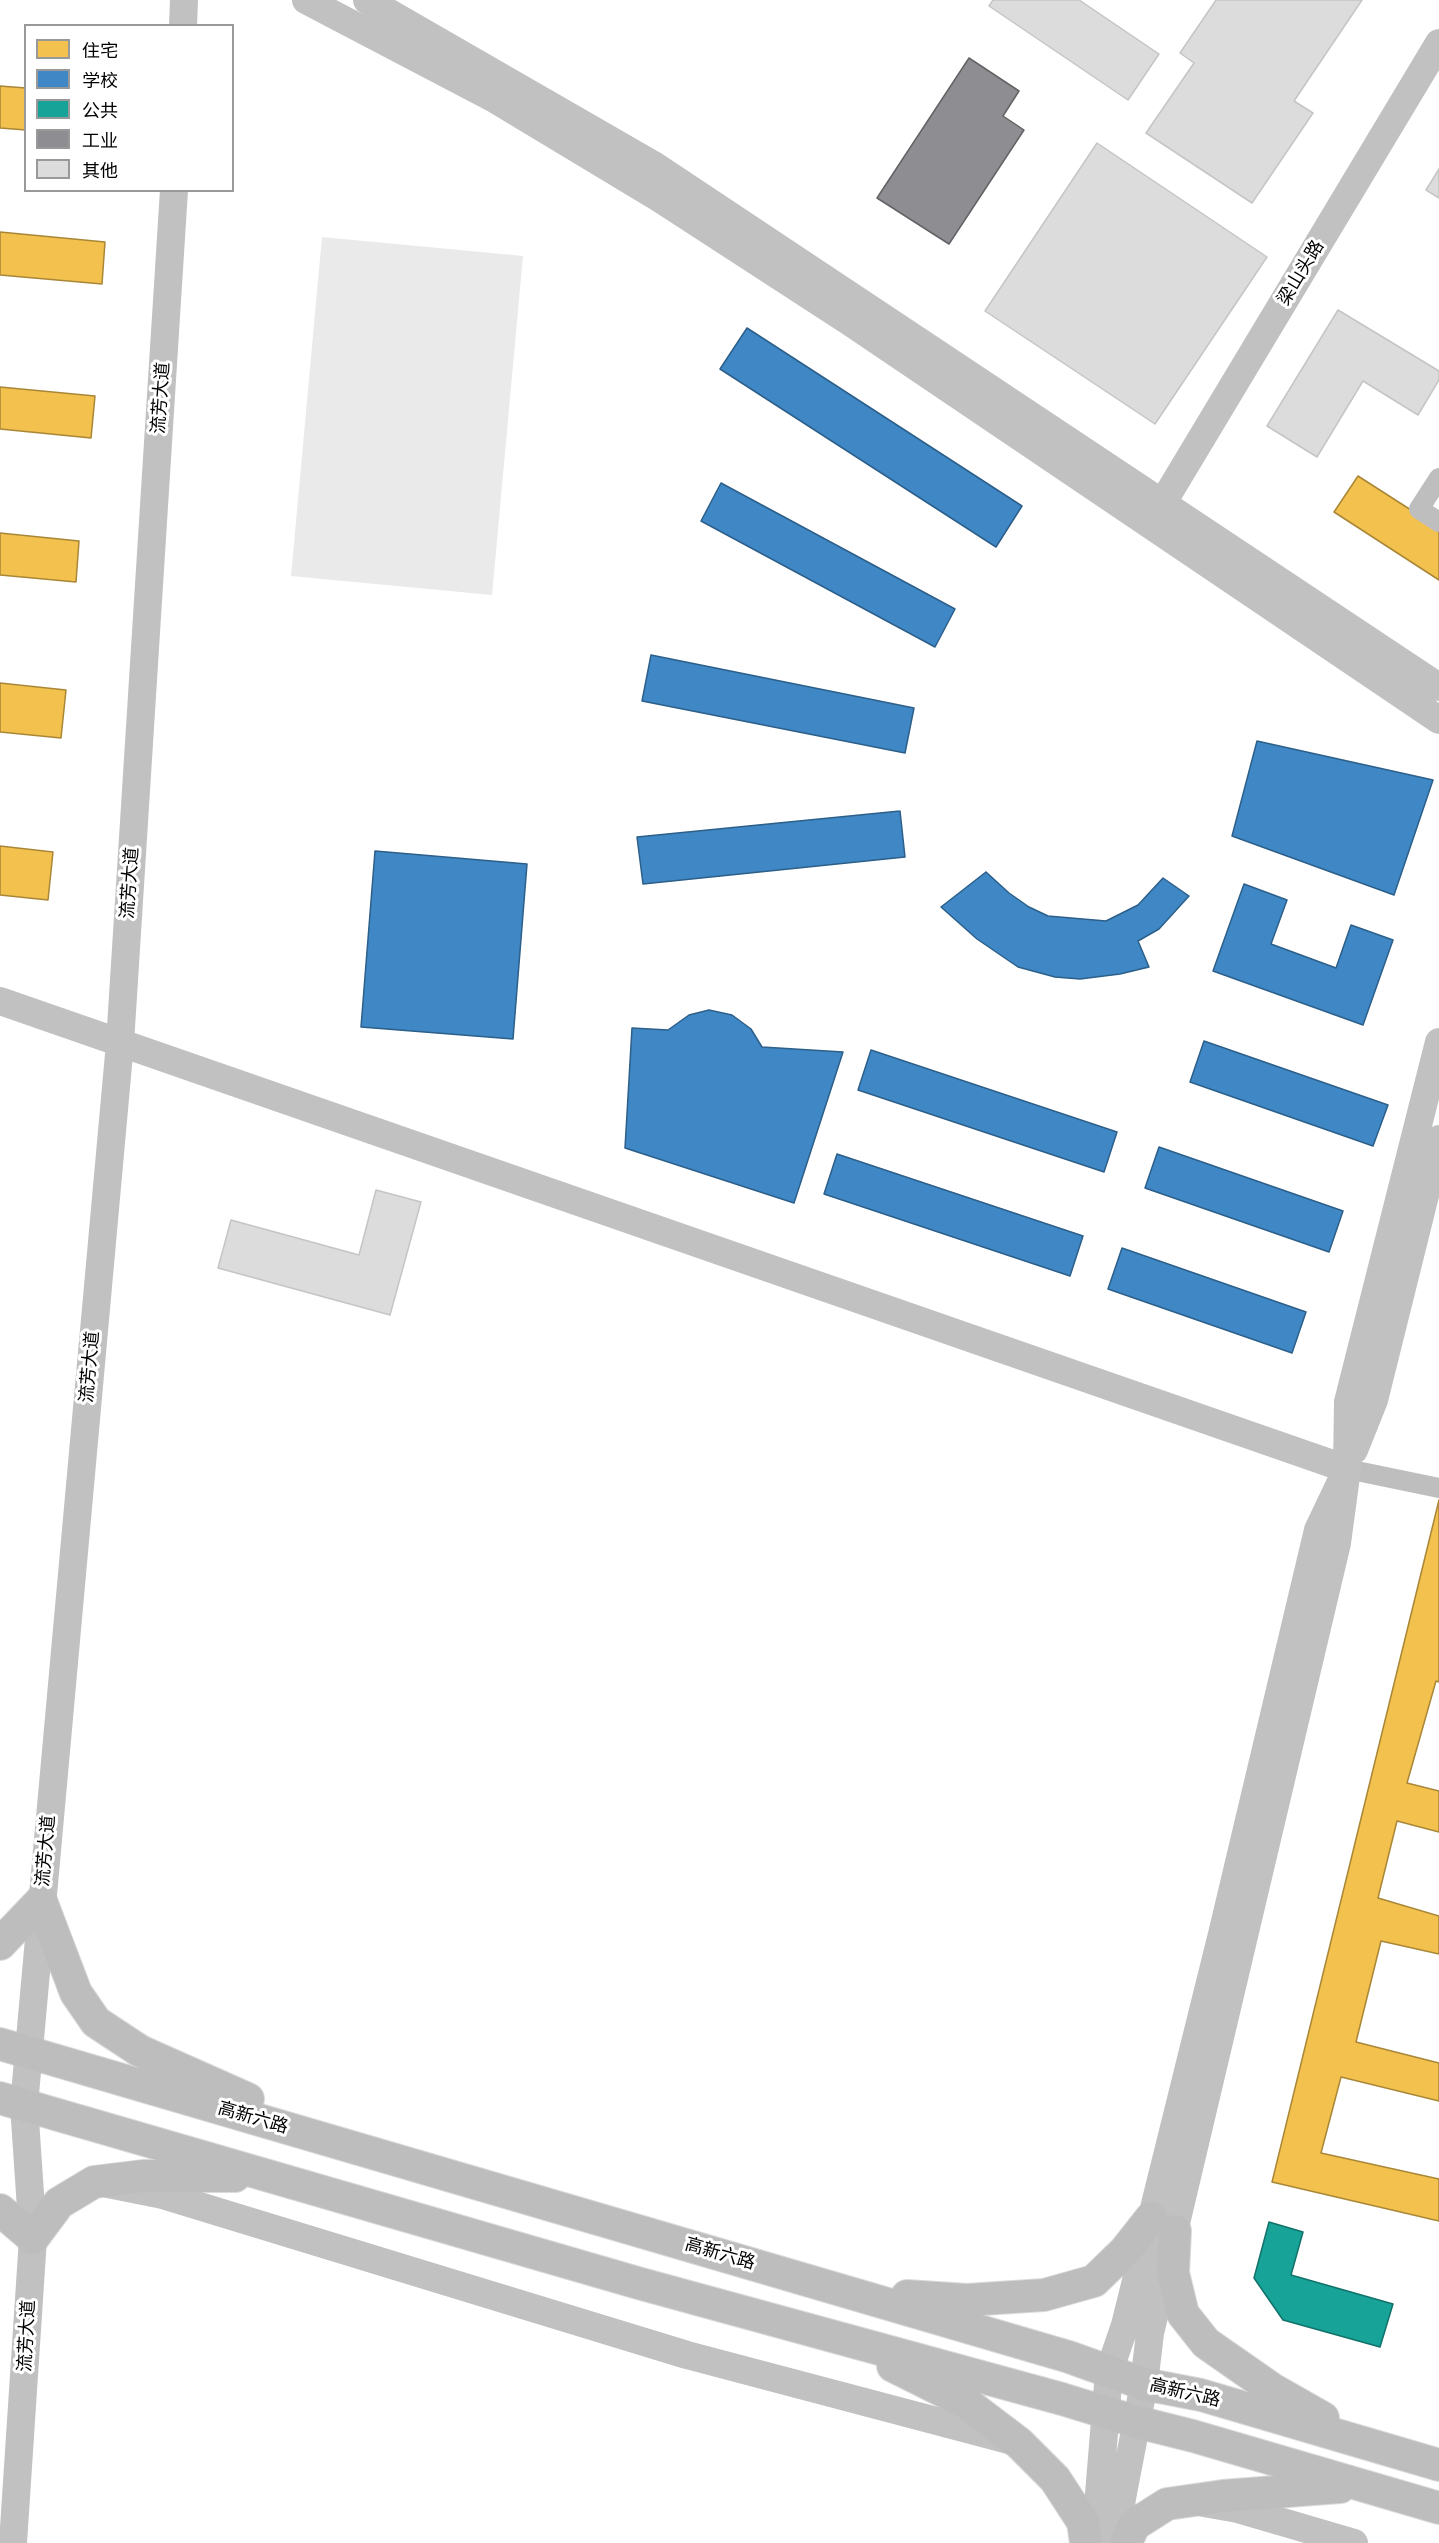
<!DOCTYPE html>
<meta charset="utf-8">
<style>
body{margin:0}
#map{position:relative;width:1439px;height:2543px;overflow:hidden;background:#fff;font-family:Rubik,"Noto Sans SC",sans-serif}
canvas{display:block}
.legend{position:absolute;left:24px;top:24px;width:210px;height:168px;box-sizing:border-box;background:#fff;border:2px solid #999;margin:0;padding:8px 10px;list-style:none;font-size:18px;color:#000}
.legend li{display:flex;align-items:center;gap:12px;height:30px}
.legend b{width:30px;border:2px solid #999}
</style>
<div id="map">
<canvas width="1439" height="2543"></canvas>
<ul class="legend">
<li><b style="height:16px;background:#f2c14e"></b>住宅</li>
<li><b style="height:16px;background:#3f88c5"></b>学校</li>
<li><b style="height:16px;background:#17a398"></b>公共</li>
<li><b style="height:16px;background:#8d8d92"></b>工业</li>
<li><b style="height:16px;background:#dcdcdc"></b>其他</li>
</ul>
</div>
<script>
const g = document.querySelector('canvas').getContext('2d');
g.lineJoin = 'round';
function fill(path, color) {
  g.fillStyle = color;
  g.fill(path, 'evenodd');
}
function poly(rows) {
  const path = new Path2D();
  for (const r of rows) {
    path.moveTo(r[0], r[1]);
    for (let i = 2; i < r.length; i += 2) path.lineTo(r[i], r[i + 1]);
  }
  return path;
}
function strokePath(path, color, width, dash) {
  g.strokeStyle = color;
  g.lineWidth = width;
  g.lineCap = dash ? 'butt' : 'round';
  g.setLineDash(dash || []);
  g.stroke(path);
}
function label(font, color, halo, rows, align = 'center') {
  g.font = font + ' Rubik,"Noto Sans SC",sans-serif';
  g.lineWidth = 6;
  g.setLineDash([]);
  g.textBaseline = 'middle';
  g.strokeStyle = halo;
  g.fillStyle = color;
  for (const [text, x, y, turn = 0] of rows) {
    g.save();
    g.translate(x, y);
    g.rotate((+turn || 0) * Math.PI / 180);
    g.textAlign = isNaN(turn) ? turn : align;
    if (halo) g.strokeText(text, 0, 0);
    g.fillText(text, 0, 0);
    g.restore();
  }
}
fill(poly([
 [322,237,523,256,492,595,291,576]
]), '#eaeaea');
const homes = poly([
 [0,86,26,88,26,130,0,128,0,86],
 [0,232,105,242,102,284,0,275,0,232],
 [0,387,95,396,91,438,0,429,0,387],
 [1358,476,1439,528,1439,580,1334,512,1358,476],
 [0,533,79,541,76,582,0,575,0,533],
 [0,683,66,690,61,738,0,732,0,683],
 [0,846,53,852,48,900,0,895,0,846],
 [1439,1500,1439,1682,1436,1681,1407,1783,1439,1791,1439,1832,1397,1821,1378,1898,1439,1916,1439,1954,1381,1941,1356,2042,1439,2063,1439,2101,1341,2077,1321,2153,1439,2179,1439,2221,1272,2182,1439,1500]
]);
fill(homes, '#f2c14e');
strokePath(homes, '#a98737', 1.5);
const schools = poly([
 [747,328,1022,506,996,547,720,369,747,328],
 [721,483,955,609,935,647,701,521,721,483],
 [651,655,914,708,905,753,642,701,651,655],
 [1257,741,1433,780,1394,895,1232,836,1257,741],
 [900,811,905,857,643,884,637,837,900,811],
 [375,851,527,864,513,1039,361,1027,375,851],
 [986,872,1009,893,1029,907,1048,916,1106,921,1138,905,1163,878,1189,896,1159,929,1138,941,1149,967,1120,974,1080,979,1055,977,1018,967,977,939,941,907,986,872],
 [1244,884,1287,900,1271,944,1336,968,1351,925,1393,940,1363,1025,1213,971,1244,884],
 [709,1010,732,1015,751,1029,762,1047,843,1052,794,1203,625,1148,632,1028,668,1030,689,1015,709,1010],
 [1204,1041,1388,1105,1373,1146,1190,1082,1204,1041],
 [871,1050,1117,1132,1104,1172,858,1090,871,1050],
 [1159,1147,1343,1211,1329,1252,1145,1188,1159,1147],
 [837,1154,1083,1236,1070,1276,824,1194,837,1154],
 [1122,1248,1306,1312,1292,1353,1108,1289,1122,1248]
]);
fill(schools, '#3f88c5');
strokePath(schools, '#2c5f8a', 1.5);
const public = poly([
 [1269,2222,1303,2232,1291,2275,1393,2304,1380,2347,1283,2320,1254,2278,1269,2222]
]);
fill(public, '#17a398');
strokePath(public, '#10726a', 1.5);
const industry = poly([
 [969,58,1019,91,1003,116,1024,130,949,244,877,198,969,58]
]);
fill(industry, '#8d8d92');
strokePath(industry, '#636366', 1.5);
const building = poly([
 [993,0,1079,0,1159,54,1128,100,989,6,993,0],
 [1216,0,1362,0,1294,101,1313,113,1252,203,1146,133,1194,63,1180,53,1216,0],
 [1097,143,1267,257,1155,424,985,311,1097,143],
 [1439,169,1439,198,1426,190,1439,169],
 [1338,310,1439,371,1439,380,1418,415,1363,381,1317,457,1267,426,1338,310],
 [376,1190,421,1202,390,1315,218,1268,231,1220,359,1255,376,1190]
]);
fill(building, '#dcdcdc');
strokePath(building, '#c5c5c5', 1.5);
const primary = poly([
 [0,1944,41,1901,76,1993,96,2022,140,2051,248,2099],
 [0,2044,1069,2357,1144,2384,1201,2395,1439,2465],
 [0,2098,638,2283,1062,2399,1137,2422,1193,2436,1439,2508],
 [0,2210,33,2238,59,2203,94,2182,143,2176,235,2176],
 [1175,2231,1173,2273,1183,2314,1206,2343,1272,2389,1323,2418],
 [907,2296,967,2300,1044,2295,1094,2281,1125,2251,1151,2218],
 [893,2366,965,2402,1019,2443,1055,2479,1083,2522,1086,2543],
 [1126,2543,1134,2525,1167,2504,1223,2496,1340,2487]
]);
strokePath(primary, '#dbdbdb', 34);
strokePath(poly([
 [1439,478,1419,509,1439,522],
 [1347,1469,1439,1488]
]), '#bebebe', 20);
strokePath(poly([
 [306,0,493,98,659,198,850,322,1439,720],
 [367,0,655,166,1439,687],
 [183,26,184,0],
 [1162,504,1439,43],
 [0,1001,1347,1469],
 [1354,1450,1374,1400,1439,1139],
 [1347,1469,1348,1402,1439,1042],
 [108,2184,163,2195,687,2355,1016,2442],
 [1204,2503,1238,2509,1354,2543],
 [13,2543,33,2238,24,2105,120,1043,174,190],
 [1095,2543,1109,2372,1125,2325,1222,1934,1318,1530,1347,1469,1337,1543,1150,2333,1144,2384,1122,2498,1117,2543]
]), '#c1c1c1', 28);
strokePath(primary, '#bdbdbd', 32);
label('18px', '#000', '#fff', [
 ["梁山头路",1301,273,-59],
 ["流芳大道",161,398,-86],
 ["流芳大道",130,883,-86],
 ["流芳大道",90,1367,-85],
 ["流芳大道",46,1851,-85],
 ["高新六路",253,2118,16],
 ["高新六路",720,2254,16],
 ["流芳大道",27,2336,-87],
 ["高新六路",1185,2393,13]
]);
</script>
